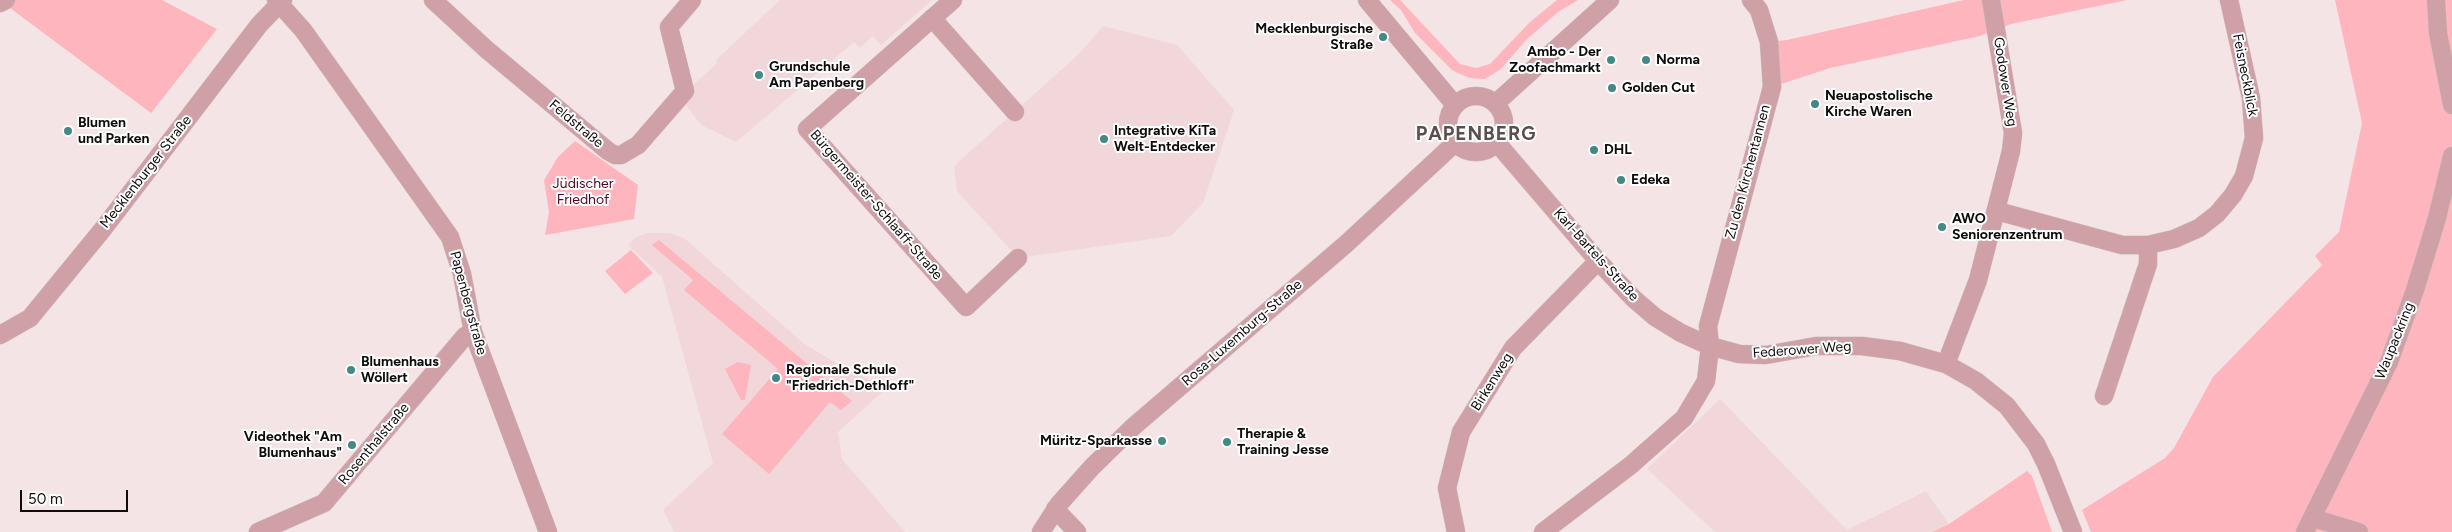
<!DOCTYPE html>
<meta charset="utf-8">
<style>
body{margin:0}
#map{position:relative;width:2452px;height:532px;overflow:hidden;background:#f5e4e5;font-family:Figtree,sans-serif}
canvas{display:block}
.scale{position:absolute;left:20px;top:490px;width:108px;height:22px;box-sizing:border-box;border:2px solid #110c0c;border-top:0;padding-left:6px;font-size:15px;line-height:18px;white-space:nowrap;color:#110c0c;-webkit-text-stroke:4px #fff;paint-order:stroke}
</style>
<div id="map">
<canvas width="2452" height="532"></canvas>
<div class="scale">50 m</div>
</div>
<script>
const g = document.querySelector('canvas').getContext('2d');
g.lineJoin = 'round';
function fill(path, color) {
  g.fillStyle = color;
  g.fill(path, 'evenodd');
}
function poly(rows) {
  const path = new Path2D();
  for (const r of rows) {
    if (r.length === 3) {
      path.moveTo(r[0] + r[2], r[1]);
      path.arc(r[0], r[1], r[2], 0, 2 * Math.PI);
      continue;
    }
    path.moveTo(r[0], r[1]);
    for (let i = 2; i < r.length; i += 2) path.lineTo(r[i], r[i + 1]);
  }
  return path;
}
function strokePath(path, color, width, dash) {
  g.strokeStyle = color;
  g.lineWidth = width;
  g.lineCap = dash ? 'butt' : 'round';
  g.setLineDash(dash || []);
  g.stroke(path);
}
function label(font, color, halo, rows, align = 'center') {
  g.font = font + ' Figtree,sans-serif';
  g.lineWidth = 4;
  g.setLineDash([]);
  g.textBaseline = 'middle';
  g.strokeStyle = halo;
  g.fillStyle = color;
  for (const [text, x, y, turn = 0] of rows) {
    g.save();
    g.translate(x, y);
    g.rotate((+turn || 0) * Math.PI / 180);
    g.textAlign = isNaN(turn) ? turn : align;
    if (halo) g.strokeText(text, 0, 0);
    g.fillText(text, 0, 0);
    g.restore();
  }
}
fill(poly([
 [780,0,932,0,881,45,873,36,860,48,854,42,736,142,701,125,683,101,691,87,716,64,717,59],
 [1103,26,1177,45,1234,110,1203,203,1171,236,1018,258,957,191,954,166,1080,53],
 [647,233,669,233,684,238,803,343,847,370,887,388,838,432,842,459,905,532,674,532,663,510,713,463,662,277,628,245,635,238],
 [1720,399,1847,530,1926,491,1949,524,1932,532,1715,532,1647,469]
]), '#f1d7d9');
fill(poly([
 [6,0,162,0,217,29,151,113,2,2],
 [1390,0,1400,0,1460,64,1476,68,1490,64,1530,22,1557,0,1578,0,1558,12,1526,40,1501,69,1485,79,1469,78,1452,70,1415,33,1401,10],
 [1964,0,2127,0,2011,24,1980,36,1830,68,1772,87,1769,42,1787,40],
 [2335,0,2452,0,2452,532,2091,532,2082,510,2165,458,2174,448,2213,377,2322,265,2315,256,2339,232,2362,123],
 [575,141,638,185,634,219,545,235,549,212,544,180,558,157],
 [659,240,852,401,841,410,830,402,769,474,722,434,778,369,684,290,693,280,652,245],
 [631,250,653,273,625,294,605,271],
 [738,362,751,365,745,400,741,400,725,369],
 [2027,471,2032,476,2052,532,1932,532,1949,524]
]), '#feb5bd');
const minor = poly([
 [276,0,303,30,450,237,462,274,473,332,548,532],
 [433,0,486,49,608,151,615,155,621,155,638,145,685,91,669,27,692,0],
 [953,0,807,129,966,307,1018,258],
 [1367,0,1455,105],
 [2436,0,2438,33,2452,105],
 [0,3,6,0],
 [932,18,1015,112],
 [1476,124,28],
 [1496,103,1610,0],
 [1497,143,1598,261,1634,299,1655,317,1681,333,1710,346,1739,354,1766,355,1816,346,1862,346,1900,351,1946,364,1976,381,2007,406,2036,444,2046,464,2073,532],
 [1997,211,2122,245,2148,245,2174,239,2199,228,2217,214,2233,195,2244,176,2254,138,2251,98,2229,0],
 [0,335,30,318,103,229,259,25,283,0],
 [1946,364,1978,280,2011,151,2013,133,1991,0],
 [2104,396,2148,264,2148,245],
 [1055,509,1077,532],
 [2313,518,2359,532],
 [258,532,324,503,465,336,473,332],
 [1041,532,1059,504,1092,467,1133,427,1346,244,1455,143],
 [1456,532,1447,488,1461,432,1513,348,1598,261],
 [1543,532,1631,465,1684,418,1706,381,1710,346,1708,326,1772,87,1769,42,1759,10,1751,0],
 [2305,532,2389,362,2415,290,2437,218,2452,156]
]);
strokePath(minor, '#d1c1c2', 19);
strokePath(minor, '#cfa0a5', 18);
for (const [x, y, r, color] of [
 [1383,37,5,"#438a87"],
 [1611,60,5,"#438a87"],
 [1646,60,5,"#438a87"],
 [759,75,5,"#438a87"],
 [1612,88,5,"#438a87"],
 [1815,104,5,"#438a87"],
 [68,131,5,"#438a87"],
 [1104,139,5,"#438a87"],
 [1594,150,5,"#438a87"],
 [1621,180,5,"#438a87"],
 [1942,227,5,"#438a87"],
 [351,370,5,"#438a87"],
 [776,378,5,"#438a87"],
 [1162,441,5,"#438a87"],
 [1227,442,5,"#438a87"],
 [352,445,5,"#438a87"]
]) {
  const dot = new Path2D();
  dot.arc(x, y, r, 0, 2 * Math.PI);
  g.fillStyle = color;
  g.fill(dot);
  strokePath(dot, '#fff', 2);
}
label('bold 14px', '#110c0c', '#fff', [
 ["Mecklenburgische",1373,29,"right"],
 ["Straße",1373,45,"right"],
 ["Ambo - Der",1601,52,"right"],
 ["Zoofachmarkt",1601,68,"right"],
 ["Norma",1656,60],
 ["Grundschule",769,67],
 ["Am Papenberg",769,83],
 ["Golden Cut",1622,88],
 ["Neuapostolische",1825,96],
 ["Kirche Waren",1825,112],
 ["Blumen",78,123],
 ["und Parken",78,139],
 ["Integrative KiTa",1114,131],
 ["Welt-Entdecker",1114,147],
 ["DHL",1604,150],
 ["Edeka",1631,180],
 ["AWO",1952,219],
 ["Seniorenzentrum",1952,235],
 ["Blumenhaus",361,362],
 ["Wöllert",361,378],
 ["Regionale Schule",786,370],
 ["\"Friedrich-Dethloff\"",786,386],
 ["Therapie &",1237,434],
 ["Training Jesse",1237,450],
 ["Videothek \"Am",342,437,"right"],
 ["Blumenhaus\"",342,453,"right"],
 ["Müritz-Sparkasse",1152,441,"right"]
], 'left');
label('14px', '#110c0c', '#fff', [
 ["Feisneckblick",2245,75,79],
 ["Godower Weg",2005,82,81],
 ["Feldstraße",576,124,40],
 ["Mecklenburger Straße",146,172,-52],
 ["Zu den Kirchentannen",1748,172,-75],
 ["Bürgermeister-Schlaaff-Straße",876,205,49],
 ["Karl-Bartels-Straße",1596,255,48],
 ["Papenbergstraße",468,303,75],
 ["Rosa-Luxemburg-Straße",1242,333,-41],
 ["Waupackring",2395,341,-68],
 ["Federower Weg",1802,350,-4],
 ["Birkenweg",1492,382,-58],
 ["Rosenthalstraße",374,444,-50]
]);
label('14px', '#5c001d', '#fff', [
 ["Jüdischer",583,184],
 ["Friedhof",583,200]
]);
g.letterSpacing = '1px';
label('bold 19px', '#5c4d4e', '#fff', [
 ["PAPENBERG",1476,134]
]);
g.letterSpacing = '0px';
</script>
